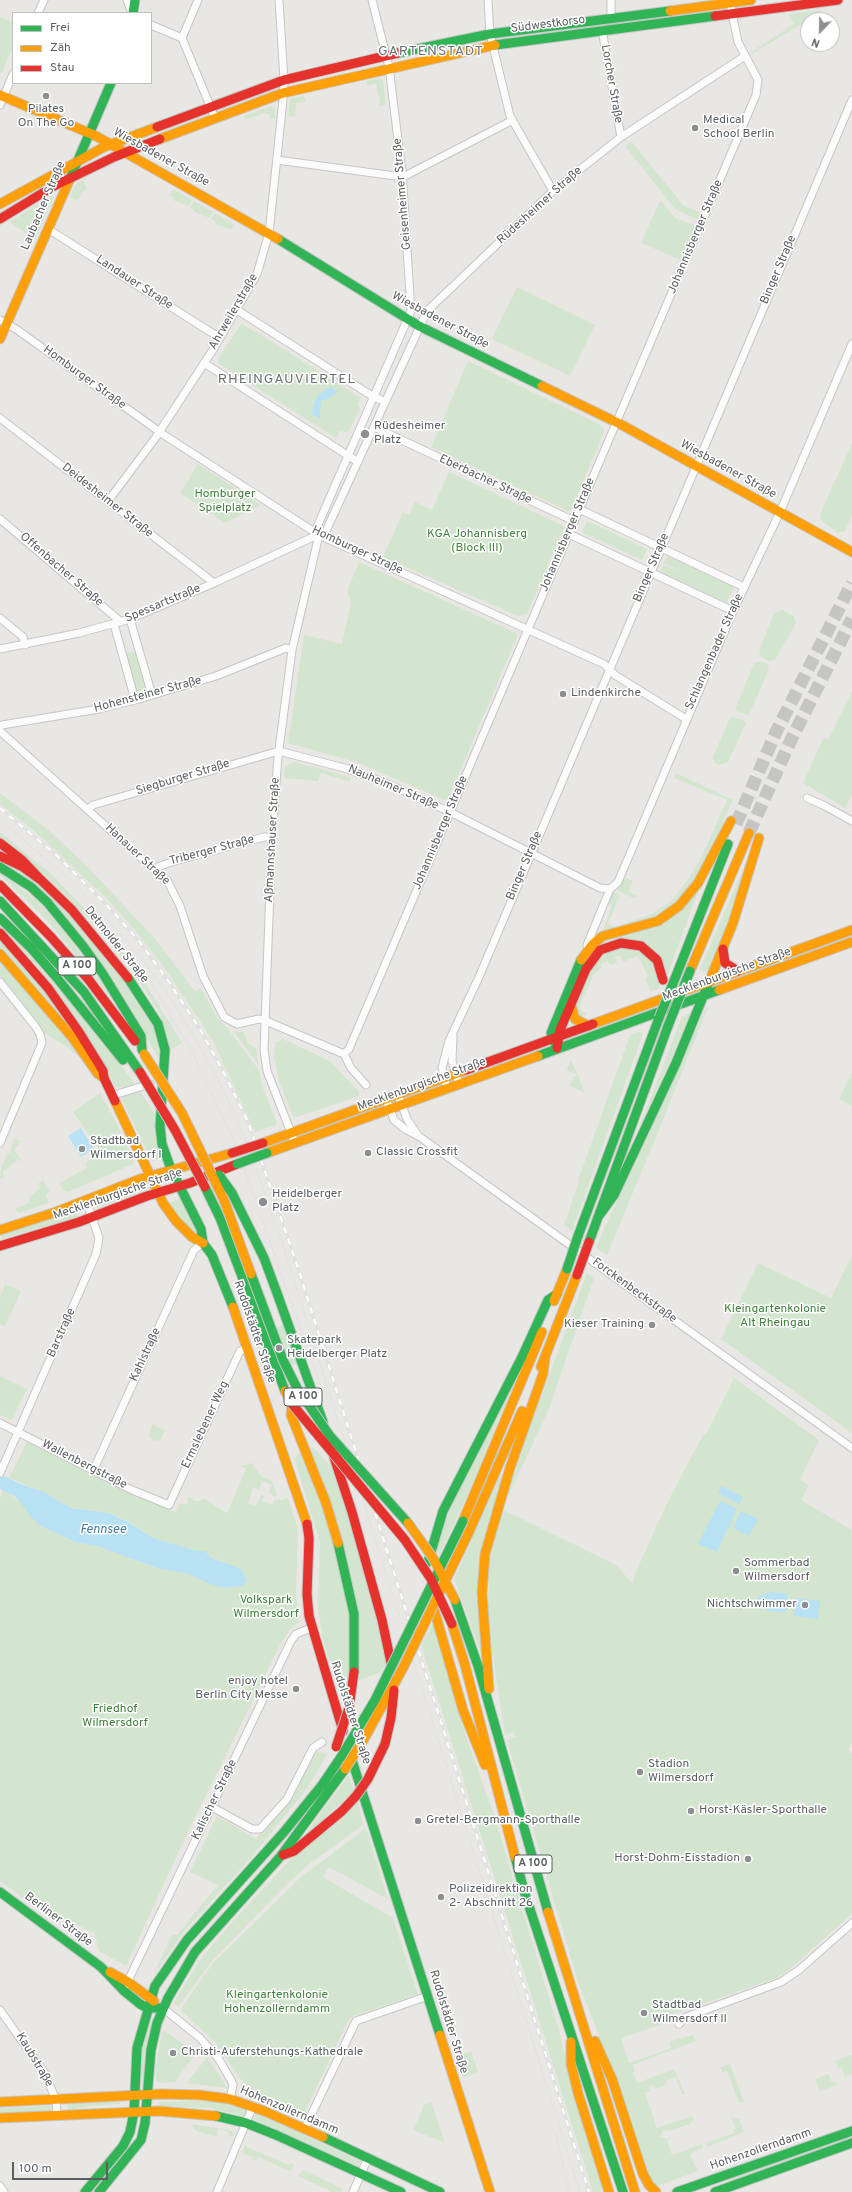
<!DOCTYPE html>
<meta charset="utf-8">
<style>
body{margin:0}
#map{position:relative;width:852px;height:2192px;overflow:hidden;background:#e9e7e4;font-family:Overpass,sans-serif}
canvas{display:block}
.legend{position:absolute;left:12px;top:12px;width:140px;height:72px;box-sizing:border-box;background:#fff;border:1px solid #bdbfc0;margin:0;padding:5px 7px;list-style:none;font-size:12px;color:#5a5e61}
.legend li{display:flex;align-items:center;gap:8px;height:20px}
.legend b{width:20px;border:1px solid #bdbfc0}
.north{position:absolute;left:800px;top:12px;width:40px;height:40px;box-sizing:border-box;background:#fff;border:1px solid #bdbfc0;border-radius:50%;rotate:202deg;font-size:11px;font-weight:700;line-height:16px;text-align:center;color:#5a5e61}
.north::after{content:'';display:block;margin:auto;width:14px;height:18px;background:#8c8e8f;clip-path:polygon(50% 0,100% 100%,50% 72%,0 100%)}
.scale{position:absolute;left:12px;top:2162px;width:96px;height:18px;box-sizing:border-box;border:2px solid #5a5e61;border-top:0;padding-left:5px;font-size:12px;line-height:14px;white-space:nowrap;color:#5a5e61;-webkit-text-stroke:3px #fff;paint-order:stroke}
</style>
<div id="map">
<canvas width="852" height="2192"></canvas>
<ul class="legend">
<li><b style="height:5px;background:#30b455"></b>Frei</li>
<li><b style="height:5px;background:#ff9f0a"></b>Zäh</li>
<li><b style="height:5px;background:#e5322d"></b>Stau</li>
</ul>
<div class="north">N</div>
<div class="scale">100 m</div>
</div>
<script>
const g = document.querySelector('canvas').getContext('2d');
g.lineJoin = 'round';
function fill(path, color) {
  g.fillStyle = color;
  g.fill(path, 'evenodd');
}
function poly(rows) {
  const path = new Path2D();
  for (const r of rows) {
    path.moveTo(r[0], r[1]);
    for (let i = 2; i < r.length; i += 2) path.lineTo(r[i], r[i + 1]);
  }
  return path;
}
function strokePath(path, color, width, dash) {
  g.strokeStyle = color;
  g.lineWidth = width;
  g.lineCap = dash ? 'butt' : 'round';
  g.setLineDash(dash || []);
  g.stroke(path);
}
function label(font, color, halo, rows, align = 'center') {
  g.font = font + ' Overpass,sans-serif';
  g.lineWidth = 3;
  g.setLineDash([]);
  g.textBaseline = 'middle';
  g.strokeStyle = halo;
  g.fillStyle = color;
  for (const [text, x, y, turn = 0] of rows) {
    g.save();
    g.translate(x, y);
    g.rotate((+turn || 0) * Math.PI / 180);
    g.textAlign = isNaN(turn) ? turn : align;
    if (halo) g.strokeText(text, 0, 0);
    g.fillText(text, 0, 0);
    g.restore();
  }
}
fill(poly([
 [820,10,820,13,752,54,751,52,794,24,788,14],
 [0,17,13,22,13,46,2,73,0,73],
 [379,78,383,80,386,105,378,106,380,102,376,84,367,86,366,81],
 [304,96,306,101,296,103,295,117,288,116,290,99],
 [271,106,275,109,275,119,271,119,269,114,267,115,266,113,245,120,244,116],
 [632,142,683,205,701,213,698,220,675,209,625,146],
 [83,180,87,189,81,193,78,201,70,197,76,184],
 [173,189,192,200,189,206,173,200,174,198,169,195],
 [53,195,54,197,36,239,9,222],
 [660,200,675,218,695,225,681,260,641,243],
 [194,201,213,212,210,218,194,212,194,210,190,207],
 [215,213,234,224,231,230,215,224,216,222,211,219],
 [517,287,595,325,570,376,492,339],
 [241,324,258,333,361,398,358,404,360,409,349,430,346,432,340,431,336,438,218,363,218,359],
 [468,361,599,424,605,430,571,510,568,511,431,447],
 [852,443,852,515,845,531,838,533,821,520,820,514],
 [198,464,203,467,261,505,225,523,180,493],
 [449,472,562,525,564,528,527,614,518,616,383,557,403,512,409,515,415,502,432,510],
 [587,521,647,549,642,560,582,532],
 [668,556,734,587,731,595,728,595,730,596,726,605,660,574,663,565,681,571,663,563],
 [359,562,516,633,517,637,448,799,444,800,359,763,288,743,304,635,342,644,351,602,347,591],
 [782,610,794,616,796,623,775,660,769,661,761,657,759,651,774,613],
 [136,651,146,689,136,692,125,654],
 [759,661,767,664,769,669,750,713,746,715,736,711,736,707,754,663],
 [852,691,852,795,845,808,803,783,823,739,829,738],
 [733,717,744,720,746,723,728,762,719,765,715,763,713,757,730,718],
 [294,762,326,770,351,778,350,782,321,773,318,781,284,778,285,767],
 [676,773,733,800,723,821,727,823,711,854,673,909,592,939,596,932,602,933,611,908,609,901,613,892,620,895,608,924,615,927,652,914,670,902,688,880,701,858,727,800,674,778],
 [0,793,47,829,84,863,157,941,195,991,201,988,218,1019,228,1029,259,1070,262,1086,277,1122,276,1125,255,1132,213,1041,164,967,133,928,106,898,40,836,0,804],
 [0,832,49,872,98,922,134,965,182,1043,170,1050,161,1015,130,967,95,925,50,880,0,837],
 [752,848,712,969,704,972,700,969],
 [3,860,14,865,55,897,128,981,159,1035,161,1062,128,1007],
 [0,871,51,912,117,1005,46,919,0,875],
 [624,877,633,881,629,892,639,897,633,898,617,890],
 [701,883,668,974,642,943,607,938,655,924],
 [0,924,13,936,97,1034,135,1084,119,1088,115,1086,70,1012,38,968,0,928],
 [846,937,847,939,720,986,720,982],
 [0,938,28,968,77,1035,0,948],
 [621,946,648,955,660,981,659,989,650,991,645,978,648,976,638,956,623,962,620,955,615,957,617,963,610,965,608,961,601,964,602,968,594,974,580,1005,581,1010,587,1014,577,1018,574,1012,587,974,601,954],
 [0,959,64,1033,79,1057,66,1046,44,1033,38,1022,0,976],
 [708,1007,652,1147,607,1255,596,1248,603,1231,706,1008],
 [693,1012,635,1137,682,1017],
 [233,1031,244,1032,247,1043,256,1048,258,1064],
 [639,1032,643,1034,572,1231,564,1225,579,1181,578,1180,630,1035],
 [283,1039,330,1061,359,1092,359,1096,297,1117,293,1116,280,1084,274,1057,275,1043],
 [571,1060,577,1073,585,1093,569,1086,576,1074,566,1070],
 [852,1072,852,1106,839,1099],
 [139,1090,156,1115,164,1159,152,1161,122,1100,123,1096],
 [100,1093,114,1118,133,1159,133,1164,68,1192,63,1190,59,1183,87,1168,85,1163,101,1152,73,1112],
 [14,1138,20,1141,20,1143,15,1147,15,1151,23,1162,19,1159,3,1172,5,1176,0,1180,1,1169,7,1153,10,1153],
 [43,1180,50,1192,46,1194,49,1203,18,1213,16,1208,27,1204,29,1202,29,1198,40,1188,39,1182],
 [140,1184,143,1191,97,1208,95,1202],
 [181,1198,197,1231,194,1234,169,1203],
 [76,1210,78,1217,1,1239,1,1235],
 [852,1255,852,1433,721,1339,758,1263,831,1298],
 [587,1273,594,1278,549,1409,505,1503,527,1435],
 [5,1284,21,1291,5,1326,0,1324,0,1297],
 [291,1323,304,1361,267,1373,255,1334],
 [0,1376,27,1389,12,1420,0,1415],
 [734,1378,819,1440,800,1480,809,1485,801,1500,852,1530,852,1744,848,1749,852,1754,852,1914,785,1973,774,1979,673,2014,666,2023,621,2038,629,2063,671,2048,669,2042,671,2041,693,2035,696,2041,633,2065,635,2071,633,2073,637,2083,674,2069,685,2094,682,2095,676,2077,668,2080,663,2087,655,2089,653,2084,649,2086,650,2091,645,2093,657,2128,692,2116,694,2119,690,2124,669,2131,663,2130,660,2136,666,2139,679,2134,667,2140,672,2155,702,2144,703,2148,693,2152,690,2156,698,2171,655,2187,644,2168,614,2075,577,1979,507,1740,516,1737,514,1732,505,1735,487,1618,490,1559,502,1509,616,1565,633,1584,634,1576,667,1503,703,1435,706,1434],
 [513,1386,464,1503,439,1555,437,1549,453,1500],
 [152,1424,165,1430,161,1439,156,1441,152,1440,149,1436],
 [28,1440,140,1498,176,1512,180,1503,187,1505,188,1496,195,1501,200,1501,203,1498,227,1513,246,1469,240,1466,251,1463,262,1477,271,1480,277,1494,276,1497,268,1493,272,1485,262,1481,259,1490,253,1487,248,1503,256,1506,261,1495,264,1496,262,1501,272,1505,275,1499,281,1500,288,1498,298,1529,296,1594,299,1622,290,1629,279,1647,185,1838,126,1966,99,1951,94,1933,54,1914,52,1916,39,1910,0,1881,0,1498,3,1490,8,1492,61,1535,75,1542,97,1546,160,1569,189,1574,224,1588,237,1587,227,1563,212,1558,205,1551,197,1551,153,1538,128,1521,109,1513,71,1508,44,1492,9,1478],
 [313,1447,334,1470,361,1559,387,1663,381,1672,338,1688,323,1640,318,1608,320,1543,295,1460,297,1455],
 [501,1474,503,1474,484,1538,482,1656,454,1579],
 [434,1622,466,1736,493,1812,560,2034,569,2074,603,2188,601,2189,602,2192,593,2192,421,1645],
 [319,1751,327,1754,308,1787,251,1858,187,1928,153,1976,172,1935,177,1935,218,1885,190,1872,217,1816,256,1839,294,1793,314,1754],
 [349,1775,354,1791,300,1841,326,1806],
 [358,1802,363,1825,308,1865,285,1886,211,1962,179,2006,174,2003,199,1961,231,1923,292,1858],
 [366,1828,388,1899,329,1867,323,1877,393,1918,418,1994,353,2016,348,2021,304,2114,299,2116,261,2098,251,2090,241,2080,216,2043,180,2010,213,1963,301,1877],
 [148,2020,152,2023,146,2051,143,2082,141,2082,142,2049],
 [165,2031,196,2053,175,2082,160,2083,156,2080,156,2066,162,2032],
 [471,2051,478,2072,463,2078,456,2057],
 [852,2055,852,2074,845,2077,841,2067,838,2068,835,2061],
 [207,2057,226,2085,226,2088,187,2083],
 [730,2064,744,2101,739,2103,727,2071,722,2072,720,2067],
 [829,2074,832,2083,836,2082,837,2085,820,2091,815,2079],
 [120,2101,120,2104,92,2106,68,2110,67,2104],
 [201,2101,226,2104,246,2110,245,2114,240,2116,211,2108,159,2106,159,2102],
 [431,2102,445,2143,413,2130,425,2104],
 [52,2106,50,2111,0,2115,0,2108],
 [255,2115,259,2115,291,2129,361,2162,359,2166,356,2165,253,2119],
 [731,2117,739,2119,744,2132,707,2147,705,2143,734,2133,733,2130,736,2129],
 [191,2124,229,2130,232,2131,234,2136,228,2137,229,2132,218,2129,216,2137,196,2131],
 [852,2134,852,2140,730,2181,731,2179],
 [245,2144,247,2147,289,2165,291,2163,294,2164,293,2169,289,2171,258,2157,255,2161,252,2160,253,2157,242,2153],
 [303,2170,343,2189,341,2192,329,2192,329,2190,300,2177,298,2175]
]), '#d4e5cf');
fill(poly([
 [330,387,338,392,325,400,321,400,320,419,312,414,314,403,319,394],
 [81,1128,94,1149,81,1157,68,1136],
 [0,1474,18,1483,44,1492,71,1508,109,1513,128,1522,153,1538,197,1551,205,1551,212,1558,241,1569,247,1580,242,1586,224,1588,210,1584,189,1574,160,1569,97,1546,75,1542,41,1526,33,1519,15,1496,0,1489],
 [721,1486,743,1497,739,1504,718,1493],
 [720,1501,737,1509,717,1552,698,1544],
 [741,1511,758,1519,749,1536,733,1528],
 [771,1592,788,1594,787,1601,794,1602,795,1598,820,1601,818,1619,794,1616,795,1606,787,1605,786,1612,769,1611,756,1604,757,1597]
]), '#b8e1f3');
strokePath(poly([
 [736,824,776,732,852,583],
 [749,833,791,740,852,619]
]), '#c5c5c3', 13, [13, 6]);
const street = poly([
 [127,0,132,13],
 [488,0,490,34,510,116,553,191],
 [38,13,44,0],
 [611,17,611,0],
 [151,25,182,38,198,0],
 [602,30,621,137],
 [182,38,215,118],
 [0,105,13,74],
 [277,160,403,177,511,121],
 [48,229,220,338],
 [237,310,369,394,385,402],
 [0,320,16,329,164,435,319,535,604,664,615,675,686,719],
 [204,363,358,462],
 [0,418,214,583],
 [374,427,574,521],
 [108,501,156,437,214,348,257,274,269,233,283,100,284,80,279,0],
 [579,509,744,587],
 [0,519,121,622],
 [569,534,733,611],
 [0,618,23,637,25,645],
 [130,619,152,695],
 [114,624,135,700],
 [0,649,79,633,130,619,214,583,326,531,427,311,553,191,621,137,745,56],
 [0,727,2,725,99,709,139,699,216,676,286,648,292,650],
 [0,731,168,882,180,906,203,976,224,1017,237,1024,259,1019,266,1021,344,1054,351,1068,366,1085],
 [807,798,825,806,852,821],
 [88,809,93,805,279,751,348,769,390,785,450,812,600,888,610,889],
 [155,870,160,866,178,860,264,837,272,837],
 [587,945,610,889,618,882,733,611,780,512,852,344],
 [0,982,35,1026,40,1034,42,1043,0,1143],
 [453,1036,452,1061,459,1084],
 [344,1054,349,1049,756,95,758,80,738,42,730,3],
 [447,1088,442,1068,449,1041,479,977,852,100],
 [114,1095,150,1084],
 [398,1095,407,1119,417,1134],
 [386,1099,394,1120,405,1129,420,1137,852,1448],
 [295,1143,267,1071,264,1050,272,837,278,757,292,650,319,535,317,527,411,311,402,172,389,67,372,0],
 [0,1423,132,1490,169,1505,240,1351,247,1348],
 [93,1471,194,1250,203,1243],
 [0,1473,96,1254,99,1238,86,1200],
 [212,1807,252,1829,260,1829,287,1799,313,1748,322,1742],
 [126,1985,291,1641,296,1634,311,1628],
 [163,2008,200,2038,218,2058,231,2080,233,2085,230,2099],
 [0,2010,44,2072,56,2100,57,2114],
 [679,2024,686,2017,781,1982,799,1970,852,1923],
 [305,2128,356,2021,428,1996],
 [0,2186,4,2192],
 [217,2192,253,2106],
 [353,2192,368,2158]
]);
const fast = poly([
 [133,13,135,0],
 [495,45,715,16],
 [398,53,490,34,670,11],
 [69,181,111,83],
 [278,239,419,326,542,386],
 [0,867,31,887,47,902,83,946,103,974,141,1036,142,1050],
 [0,901,84,992,140,1072],
 [0,918,31,948,57,978,123,1060],
 [676,976,728,844],
 [128,978,158,1024,165,1050,160,1126,162,1144,171,1169,201,1229,203,1243,212,1255,233,1307],
 [555,1043,551,1033,581,960],
 [538,1056,719,990],
 [205,1187,220,1218,285,1391],
 [598,1217,614,1195,676,1063,709,982],
 [578,1236,659,1018],
 [589,1242,668,1026],
 [277,1293,323,1422],
 [338,1543,354,1614,354,1672],
 [428,1562,443,1511,522,1357,548,1300,557,1294],
 [455,1600,478,1666,548,1912],
 [350,1754,440,2035],
 [515,1857,525,1894,623,2192],
 [0,1892,101,1967,124,1991,140,2004,147,2008,163,2008],
 [155,1986,187,1940,284,1832,322,1785,341,1757],
 [168,1998,195,1952,280,1857,345,1769],
 [216,2116,246,2123,276,2135,401,2192],
 [323,2137,440,2192],
 [85,2192,123,2146,130,2132,134,2112,137,2048,155,1986],
 [99,2192,141,2140,145,2123,151,2050,157,2023,168,1998],
 [677,2192,852,2131],
 [715,2192,852,2143]
]);
const slow = poly([
 [670,11,751,0],
 [0,95,96,136,278,239],
 [160,139,283,93,495,45],
 [0,204,104,147,157,127],
 [0,339,69,181],
 [542,386,622,425,852,552],
 [0,954,72,1037,98,1074,104,1078],
 [581,960,593,944,603,936,658,921,679,906,698,883,731,821],
 [690,971,749,833],
 [709,982,733,923,759,838],
 [719,990,852,942],
 [571,1005,575,1019,589,1026],
 [593,1024,852,930],
 [115,1101,163,1203,176,1221,192,1237,203,1243],
 [263,1143,466,1070],
 [267,1153,538,1056],
 [0,1230,53,1213,140,1179,232,1153],
 [554,1301,567,1269],
 [233,1307,307,1524],
 [541,1367,577,1275],
 [285,1391,292,1404,291,1415,326,1503,338,1543],
 [463,1521,542,1332],
 [469,1532,522,1411],
 [431,1599,463,1710,485,1765],
 [452,1624,465,1665,515,1857],
 [489,1689,482,1593,485,1554,510,1468,543,1374,545,1359],
 [548,1912,635,2192],
 [110,1972,128,1982,154,2001],
 [440,2035,490,2192],
 [595,2041,612,2079,643,2174,649,2185,656,2192],
 [571,2042,571,2064,578,2093,609,2192],
 [0,2102,161,2094,200,2095,230,2099,264,2111,323,2137],
 [0,2118,159,2111,216,2116]
]);
const jam = poly([
 [715,16,838,0],
 [157,127,284,80,398,53],
 [0,219,54,186,114,157,160,139],
 [0,843,22,860,41,880],
 [0,856,23,867,41,880,72,910,128,978],
 [0,885,51,937,89,980,135,1041],
 [0,933,48,988,79,1032,103,1071,104,1078,115,1101],
 [723,949,725,963,738,971],
 [557,1048,560,1030,586,969,600,950,621,943,641,946,657,960,663,980],
 [466,1070,593,1024],
 [0,1246,79,1222,147,1196,190,1183,237,1164],
 [333,1454,352,1512,382,1620,393,1672],
 [307,1524,309,1538,307,1594,309,1616,343,1731],
 [283,1855,294,1851,342,1811,356,1796]
]);
strokePath(street, '#c5c5c5', 9);
strokePath(fast, '#c4c5c5', 11);
strokePath(slow, '#c4c5c5', 11);
strokePath(jam, '#c4c5c5', 11);
strokePath(street, '#fcfbfb', 7);
strokePath(fast, '#30b455', 9);
strokePath(slow, '#ff9f0a', 9);
strokePath(jam, '#e5322d', 9);
strokePath(poly([
 [0,820,74,883,138,954,170,997,198,1043,227,1097,246,1140,282,1242,580,2192],
 [143,970,192,1052,235,1143,320,1384],
 [556,2134,569,2192]
]), '#e0e1e1', 1);
const rail = poly([
 [0,808,55,854,104,902,139,941,169,982,201,1031,223,1071,248,1122,298,1268,589,2192]
]);
strokePath(rail, '#e0e1e1', 3.5);
strokePath(rail, '#fff', 2, [6]);
const fastBridge = poly([
 [659,1018,676,976],
 [668,1026,690,971],
 [237,1164,267,1153],
 [219,1175,232,1193,264,1258,277,1293],
 [567,1269,578,1236],
 [251,1274,283,1360,297,1388,330,1436,408,1523],
 [341,1757,375,1700,463,1521]
]);
const slowBridge = poly([
 [144,1054,182,1113,224,1200,251,1274],
 [408,1523,433,1558,455,1600],
 [345,1769,364,1739,403,1668,469,1532]
]);
const jamBridge = poly([
 [140,1072,175,1130,205,1187],
 [232,1153,263,1143],
 [577,1275,589,1242],
 [292,1404,405,1540,431,1579,452,1624],
 [336,1747,349,1708,354,1672],
 [356,1796,368,1779,385,1744,391,1718,394,1690]
]);
strokePath(fastBridge, '#c4c5c5', 11, []);
strokePath(slowBridge, '#c4c5c5', 11, []);
strokePath(jamBridge, '#c4c5c5', 11, []);
strokePath(fastBridge, '#30b455', 9);
strokePath(slowBridge, '#ff9f0a', 9);
strokePath(jamBridge, '#e5322d', 9);
for (const [x, y, r, color] of [
 [46,96,4,"#8c8e8f"],
 [695,128,4,"#8c8e8f"],
 [365,434,5,"#8c8e8f"],
 [563,694,4,"#8c8e8f"],
 [82,1149,4,"#8c8e8f"],
 [368,1153,4,"#8c8e8f"],
 [263,1202,5,"#8c8e8f"],
 [652,1325,4,"#8c8e8f"],
 [279,1348,4,"#8c8e8f"],
 [736,1571,4,"#8c8e8f"],
 [805,1605,4,"#8c8e8f"],
 [296,1689,4,"#8c8e8f"],
 [640,1772,4,"#8c8e8f"],
 [691,1811,4,"#8c8e8f"],
 [418,1821,4,"#8c8e8f"],
 [748,1859,4,"#8c8e8f"],
 [441,1897,4,"#8c8e8f"],
 [644,2013,4,"#8c8e8f"],
 [173,2053,4,"#8c8e8f"]
]) {
  const dot = new Path2D();
  dot.arc(x, y, r, 0, 2 * Math.PI);
  g.fillStyle = color;
  g.fill(dot);
  strokePath(dot, '#fff', 1.5);
}
for (const [x, y, w] of [
 [77,966,38],
 [303,1397,38],
 [533,1864,38]
]) {
  const box = new Path2D();
  box.roundRect(x - w / 2, y - 9, w, 18, 3);
  g.fillStyle = '#fff';
  g.fill(box);
  strokePath(box, '#5a5e61', 1);
}
label('bold 11px', '#5a5e61', null, [
 ["A 100",77,966],
 ["A 100",303,1397],
 ["A 100",533,1864]
]);
label('12px', '#5a5e61', '#fff', [
 ["Südwestkorso",548,25,-7],
 ["Lorcher Straße",611,84,80],
 ["Wiesbadener Straße",161,158,29],
 ["Geisenheimer Straße",403,194,-95],
 ["Laubacher Straße",44,206,-67],
 ["Rüdesheimer Straße",540,206,-42],
 ["Johannisberger Straße",696,237,-67],
 ["Binger Straße",779,270,-67],
 ["Landauer Straße",134,283,33],
 ["Ahrweilerstraße",234,312,-60],
 ["Wiesbadener Straße",440,321,28],
 ["Homburger Straße",84,378,36],
 ["Wiesbadener Straße",728,470,29],
 ["Eberbacher Straße",485,480,25],
 ["Deidesheimer Straße",107,501,38],
 ["Johannisberger Straße",568,535,-67],
 ["Homburger Straße",357,551,25],
 ["Binger Straße",652,568,-67],
 ["Offenbacher Straße",61,570,41],
 ["Spessartstraße",163,604,-23],
 ["Schlangenbader Straße",715,652,-66],
 ["Hohensteiner Straße",148,695,-15],
 ["Siegburger Straße",183,778,-17],
 ["Nauheimer Straße",393,788,23],
 ["Johannisberger Straße",441,833,-67],
 ["Aßmannshauser Straße",273,840,-87],
 ["Triberger Straße",212,851,-15],
 ["Hanauer Straße",137,855,43],
 ["Binger Straße",525,866,-67],
 ["Detmolder Straße",116,945,51],
 ["Mecklenburgische Straße",727,975,-20],
 ["Mecklenburgische Straße",422,1085,-20],
 ["Mecklenburgische Straße",118,1195,-19],
 ["Forckenbeckstraße",634,1291,36],
 ["Rudolstädter Straße",254,1332,71],
 ["Barstraße",62,1333,-66],
 ["Kahlstraße",146,1355,-65],
 ["Ermslebener Weg",206,1425,-65],
 ["Wallenbergstraße",84,1465,27],
 ["Rudolstädter Straße",350,1713,72],
 ["Kalischer Straße",215,1800,-64],
 ["Berliner Straße",58,1920,37],
 ["Rudolstädter Straße",448,2022,73],
 ["Kaubstraße",34,2060,59],
 ["Hohenzollerndamm",289,2111,23],
 ["Hohenzollerndamm",761,2150,-19]
]);
label('12px', '#5a5e61', '#fff', [
 ["Pilates",46,110,"center"],
 ["On The Go",46,124,"center"],
 ["Medical",703,121],
 ["School Berlin",703,135],
 ["Rüdesheimer",374,427],
 ["Platz",374,441],
 ["Lindenkirche",571,694],
 ["Stadtbad",90,1142],
 ["Wilmersdorf I",90,1156],
 ["Classic Crossfit",376,1153],
 ["Heidelberger",272,1195],
 ["Platz",272,1209],
 ["Kieser Training",644,1325,"right"],
 ["Skatepark",287,1341],
 ["Heidelberger Platz",287,1355],
 ["Sommerbad",744,1564],
 ["Wilmersdorf",744,1578],
 ["Nichtschwimmer",797,1605,"right"],
 ["enjoy hotel",288,1682,"right"],
 ["Berlin City Messe",288,1696,"right"],
 ["Stadion",648,1765],
 ["Wilmersdorf",648,1779],
 ["Horst-Käsler-Sporthalle",699,1811],
 ["Gretel-Bergmann-Sporthalle",426,1821],
 ["Horst-Dohm-Eisstadion",740,1859,"right"],
 ["Polizeidirektion",449,1890],
 ["2- Abschnitt 26",449,1904],
 ["Stadtbad",652,2006],
 ["Wilmersdorf II",652,2020],
 ["Christi-Auferstehungs-Kathedrale",181,2053]
], 'left');
label('12px', '#3e8139', '#fff', [
 ["Homburger",225,495],
 ["Spielplatz",225,509],
 ["KGA Johannisberg",477,535],
 ["(Block III)",477,549],
 ["Kleingartenkolonie",775,1310],
 ["Alt Rheingau",775,1324],
 ["Volkspark",266,1601],
 ["Wilmersdorf",266,1615],
 ["Friedhof",115,1710],
 ["Wilmersdorf",115,1724],
 ["Kleingartenkolonie",277,1996],
 ["Hohenzollerndamm",277,2010]
]);
label('italic 13px', '#3f7ba2', '#fff', [
 ["Fennsee",103,1530]
]);
g.letterSpacing = '1px';
label('14px', '#6b7073', '#fff', [
 ["GARTENSTADT",431,52],
 ["RHEINGAUVIERTEL",287,380]
]);
g.letterSpacing = '0px';
</script>
